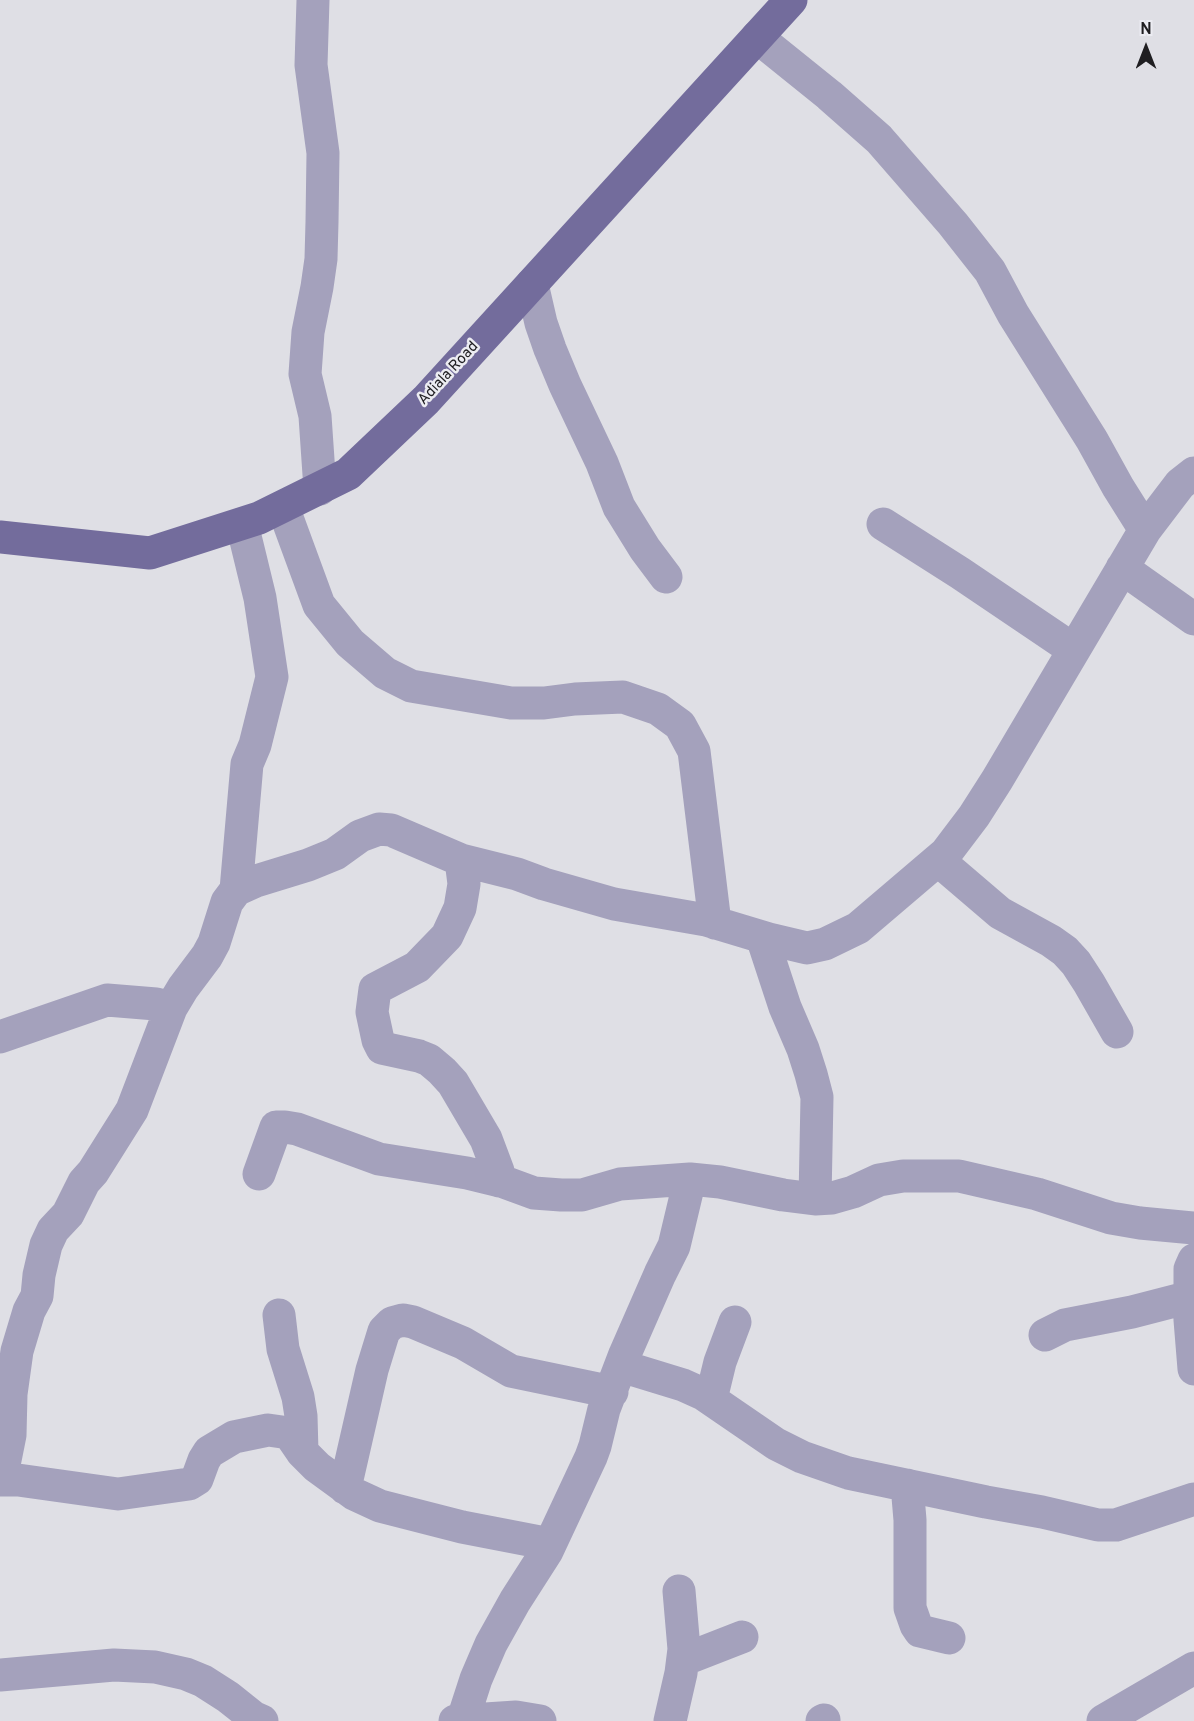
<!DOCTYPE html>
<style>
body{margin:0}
#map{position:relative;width:1194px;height:1721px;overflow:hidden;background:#dfdfe5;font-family:Overpass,sans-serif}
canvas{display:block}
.north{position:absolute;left:1116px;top:18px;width:60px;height:60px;-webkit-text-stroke:4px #ececf2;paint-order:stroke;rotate:0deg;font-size:16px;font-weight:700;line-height:24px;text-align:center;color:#1f1e21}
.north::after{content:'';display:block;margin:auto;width:21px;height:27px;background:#1f1e21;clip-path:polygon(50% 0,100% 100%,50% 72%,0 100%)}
</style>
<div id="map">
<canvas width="1194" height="1721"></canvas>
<div class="north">N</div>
</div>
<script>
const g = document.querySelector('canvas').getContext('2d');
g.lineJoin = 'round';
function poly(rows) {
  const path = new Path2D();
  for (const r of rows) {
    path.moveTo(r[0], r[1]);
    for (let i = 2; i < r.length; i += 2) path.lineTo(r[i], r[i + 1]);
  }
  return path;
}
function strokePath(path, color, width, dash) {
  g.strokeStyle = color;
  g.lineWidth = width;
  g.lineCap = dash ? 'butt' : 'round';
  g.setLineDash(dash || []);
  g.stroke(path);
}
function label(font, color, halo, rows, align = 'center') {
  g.font = font + ' Overpass,sans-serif';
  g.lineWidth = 5;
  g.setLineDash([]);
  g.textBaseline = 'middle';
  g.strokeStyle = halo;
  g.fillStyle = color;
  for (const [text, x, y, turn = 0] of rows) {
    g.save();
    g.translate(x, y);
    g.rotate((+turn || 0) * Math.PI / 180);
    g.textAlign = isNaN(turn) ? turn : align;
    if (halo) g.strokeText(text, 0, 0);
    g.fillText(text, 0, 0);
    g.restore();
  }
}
strokePath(poly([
 [313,0,311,65,323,153,322,222,321,259,317,287,308,332,305,374,315,416,320,489],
 [757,37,829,95,879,139,953,224,990,271,1013,314,1092,440,1118,487,1145,530],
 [532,284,541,323,550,349,565,385,602,463,619,507,645,549,666,577],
 [283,507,319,605,350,643,385,673,411,686,511,703,544,703,575,699,623,697,658,709,680,725,694,751,715,923],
 [883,524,960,573,1074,650],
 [1122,568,1194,619],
 [461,860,464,884,460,908,447,936,417,967,375,989,372,1012,378,1040,382,1048,419,1056,429,1060,442,1071,453,1083,486,1139,498,1171,499,1181],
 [938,860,1000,913,1051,941,1065,951,1076,963,1089,983,1117,1032],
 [236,890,247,764,255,745,272,677,260,598,242,524],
 [762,937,785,1007,803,1049,811,1074,817,1097,815,1199],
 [0,1037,107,1000,156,1004,171,1008],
 [259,1174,276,1127,285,1127,297,1129,379,1159,467,1173,504,1182,534,1193,561,1195,582,1195,620,1184,690,1179,720,1182,783,1195,815,1199,832,1198,853,1192,879,1180,903,1176,959,1176,1037,1194,1111,1218,1140,1223,1194,1228],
 [1194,1260,1190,1269,1190,1320,1194,1369],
 [279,1315,283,1349,298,1397,301,1416,302,1452],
 [1045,1335,1065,1325,1132,1312,1190,1297],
 [621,1366,683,1385,703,1394,776,1444,802,1457,848,1473,986,1502,1042,1512,1098,1525,1116,1525,1194,1499],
 [711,1399,720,1362,735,1322],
 [0,1480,18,1480,118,1494,189,1484,197,1479,204,1460,209,1452,234,1437,268,1430,289,1433,302,1452,317,1467,354,1494,380,1506,462,1527,550,1544],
 [1,1480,10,1435,11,1394,17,1351,29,1311,37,1296,39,1275,46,1245,53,1230,68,1214,84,1182,93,1172,132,1110,171,1008,183,988,207,956,214,943,227,902,236,890,256,881,308,865,335,854,360,836,379,829,391,830,461,860,517,874,544,884,614,904,706,920,769,939,807,948,825,944,858,928,946,853,974,816,997,780,1145,530,1180,484,1194,473],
 [907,1485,910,1520,910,1608,916,1625,920,1631,949,1638],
 [345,1488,372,1370,384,1331,392,1323,403,1320,413,1322,463,1343,511,1371,612,1392],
 [683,1660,742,1637],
 [0,1675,114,1665,155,1667,186,1674,203,1681,228,1697,253,1717,262,1721],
 [463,1719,476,1679,491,1644,515,1601,547,1551,591,1457,595,1446,604,1409,625,1354,660,1274,674,1246,690,1179],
 [455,1721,516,1717,540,1721],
 [670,1721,681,1673,684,1649,679,1591],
 [822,1721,824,1720],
 [1103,1721,1194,1668]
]), '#a4a1bc', 33);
strokePath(poly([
 [0,537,150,553,259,518,348,474,426,400,791,0]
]), '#736c9c', 33);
label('15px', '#1f1e21', '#ececf2', [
 ["Adiala Road",449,374,-47]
]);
</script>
